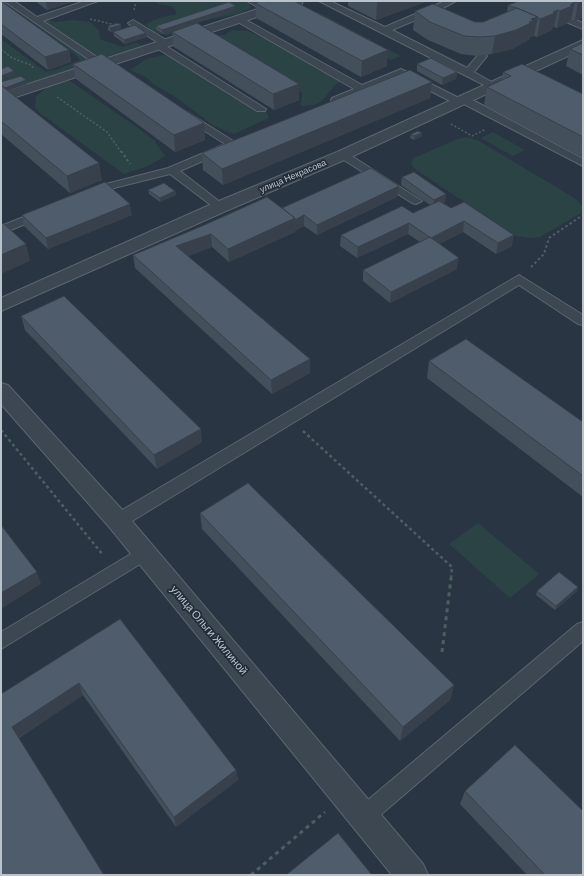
<!DOCTYPE html>
<meta charset="utf-8">
<style>
body{margin:0}
#map{position:relative;width:584px;height:876px;overflow:hidden;background:#293543;font-family:Barlow,sans-serif}
canvas{display:block}
.frame{position:absolute;inset:0;border:2px solid #bac2cc;pointer-events:none}
</style>
<div id="map">
<canvas width="584" height="876"></canvas>
<div class="frame"></div>
</div>
<script>
const g = document.querySelector('canvas').getContext('2d');
g.lineJoin = 'round';
function fill(path, color) {
  g.fillStyle = color;
  g.fill(path, 'evenodd');
}
function poly(rows) {
  const path = new Path2D();
  for (const r of rows) {
    path.moveTo(r[0], r[1]);
    for (let i = 2; i < r.length; i += 2) path.lineTo(r[i], r[i + 1]);
  }
  return path;
}
function strokePath(path, color, width, dash) {
  g.strokeStyle = color;
  g.lineWidth = width;
  g.lineCap = dash ? 'butt' : 'round';
  g.setLineDash(dash || []);
  g.stroke(path);
}
function label(font, color, halo, rows, align = 'center') {
  g.font = font + ' Barlow,sans-serif';
  g.lineWidth = 3.5;
  g.setLineDash([]);
  g.textBaseline = 'middle';
  g.strokeStyle = halo;
  g.fillStyle = color;
  for (const [text, x, y, turn = 0] of rows) {
    g.save();
    g.translate(x, y);
    g.rotate((+turn || 0) * Math.PI / 180);
    g.textAlign = isNaN(turn) ? turn : align;
    if (halo) g.strokeText(text, 0, 0);
    g.fillText(text, 0, 0);
    g.restore();
  }
}
fill(poly([
 [156,1,242,1,249,2,251,8,238,14,201,21,182,32,166,35,151,32,146,24,159,18,177,14,172,6,158,4],
 [318,12,401,56,391,60,308,16],
 [37,17,55,22,72,20,90,22,99,30,100,39,123,47,136,43,142,45,132,50,1,95,1,39,46,72,58,69,80,60,76,55,28,19],
 [231,30,247,31,289,46,348,77,336,84,322,101,314,105,301,106,302,93,284,78,215,35,225,35],
 [163,55,188,60,204,69,217,80,265,109,269,118,234,134,214,126,177,98,153,84,146,77,130,70,146,59],
 [70,81,138,128,154,140,165,156,148,166,124,174,40,113,35,107,36,96,52,84],
 [493,132,525,150,513,156,481,138],
 [468,137,479,141,576,199,582,206,581,213,540,237,530,238,516,236,416,170,411,164,414,158,457,139],
 [478,523,539,574,510,598,449,544]
]), '#2c4345');
const service = poly([
 [4,1,14,1,37,17,85,1,98,1,43,21,97,57,115,64,110,67,91,61,4,1],
 [247,1,258,1,271,9,267,12,264,11,247,1],
 [319,1,330,1,385,27,445,1,456,1,436,12,435,14,430,14,392,30,467,68,479,54,485,54,487,56,474,72,497,85,496,87,488,87,319,1],
 [239,16,362,85,401,69,459,98,467,97,583,159,583,166,462,103,454,103,401,76,340,102,332,102,331,100,332,98,354,89,236,21,236,17,239,16],
 [569,17,583,23,583,29,566,22,566,18,569,17],
 [133,20,168,41,170,43,166,46,266,109,265,111,257,111,155,47,153,45,157,42,130,25,128,23,133,20],
 [187,112,238,144,237,146,180,171,224,205,226,207,224,209,216,209,170,174,110,189,95,195,87,195,85,193,87,191,102,185,168,168,225,144,183,117,182,115,187,112],
 [343,152,347,153,422,201,416,204,412,203,339,157,338,155,343,152],
 [41,210,45,212,47,214,45,216,1,234,1,226,41,210],
 [519,275,583,315,583,325,578,324,519,285,124,526,118,527,112,526,110,521,112,516,519,275],
 [144,546,150,548,152,553,150,558,1,649,1,632,144,546],
 [583,622,583,641,370,824,363,827,356,824,353,817,356,810,577,624,583,622]
]);
const minor = poly([
 [282,1,303,1,302,4,272,12,1,102,1,93,282,1],
 [583,40,583,49,349,158,226,211,1,311,1,298,214,203,337,152,583,40],
 [1,383,8,385,126,514,423,864,428,875,392,875,110,528,1,404,1,383]
]);
strokePath(service, '#5b6570', 2);
strokePath(minor, '#5b6570', 2);
strokePath(poly([
 [134,10,136,1],
 [90,19,116,25],
 [1,49,12,58,31,65,34,69],
 [57,97,107,132,121,152],
 [451,124,472,136,486,129]
]), '#4b6062', 1.5, [2, 2]);
strokePath(poly([
 [121,151,130,164],
 [531,267,544,254,549,238,583,215]
]), '#4b6062', 2, [2.5, 2.5]);
strokePath(poly([
 [1,430,103,555],
 [303,431,452,567,451,579]
]), '#4b6062', 2.5, [3, 3]);
strokePath(poly([
 [442,652,451,578],
 [251,875,325,812]
]), '#4b6062', 3, [4, 4]);
fill(service, '#3d4752');
fill(minor, '#3d4752');
fill(poly([
 [1,1,69,50,71,62,48,70,1,34],
 [35,1,75,1,47,10],
 [348,1,428,1,376,20,348,6],
 [583,1,583,17,575,21,571,19,569,20,568,23,557,28,554,27,552,28,552,30,537,37,534,36,530,37,530,39,527,40,527,41,512,49,492,54,477,56,461,54,428,40,413,30,415,11,475,22,483,22,507,12,508,5],
 [255,3,387,66,361,77,256,18],
 [236,10,163,34,156,29,156,26],
 [121,25,121,29,111,32,108,30,108,26],
 [113,32,146,33,147,37,125,44,114,36],
 [172,32,299,84,299,100,274,110,174,47],
 [583,43,583,75,566,66,570,49],
 [73,64,204,123,205,140,175,152,76,79],
 [417,64,457,72,456,79,442,85,417,71],
 [503,72,583,94,583,158,484,105,487,87,502,80],
 [26,80,27,84,8,90,102,180,70,193,1,134,1,82],
 [432,82,430,98,223,185,203,170,202,153],
 [422,133,421,137,414,140,410,138,411,134],
 [402,177,446,194,445,202,443,203,512,246,496,254,463,232,439,244,457,269,390,303,363,281,363,270,420,242,408,234,357,258,340,246,341,235,413,213,430,205,401,185],
 [148,190,175,191,176,195,160,202,149,194],
 [397,197,317,235,304,226,295,231,295,232,229,262,212,247,188,256,310,359,310,373,272,394,135,268,133,255,282,208],
 [22,215,132,215,48,249,24,226],
 [21,316,202,442,157,469,25,330],
 [429,361,583,422,583,497,427,378],
 [200,513,454,685,450,700,400,741,202,529],
 [578,587,577,591,555,610,536,595,537,591],
 [120,619,236,770,238,780,176,827,83,695,19,738,1,875,1,694],
 [465,791,583,875,527,875,460,804]
]), '#444f5c');
fill(poly([
 [46,1,75,1,47,10],
 [381,1,428,1,376,20,377,2],
 [575,2,571,19,569,20,568,23,557,28,560,11],
 [583,2,583,17,575,21,578,3],
 [236,6,236,10,163,34,162,30],
 [558,10,554,27,552,28,552,30,537,37,540,19],
 [538,17,534,36,530,37,530,39,527,40,527,41,512,49,492,54,495,36,531,19],
 [121,25,121,29,111,32,110,28],
 [146,33,147,37,125,44,124,40],
 [69,50,71,62,48,70,45,57],
 [388,50,387,66,361,77,362,61],
 [14,71,15,75,1,80,1,76],
 [457,72,456,79,442,85,443,78],
 [26,80,27,84,1,93,1,89],
 [432,82,430,98,223,185,222,169],
 [299,84,299,100,274,110,273,94],
 [204,123,205,140,175,152,174,135],
 [422,133,421,137,414,140,414,136],
 [99,163,102,180,70,193,67,176],
 [399,186,397,197,317,235,317,225],
 [175,191,176,195,160,202,160,198],
 [446,194,445,202,433,207,434,200],
 [130,204,132,215,48,249,46,238],
 [304,215,304,226,295,231,295,232,229,262,228,249,295,218],
 [464,221,463,232,429,249,431,238],
 [409,223,408,234,357,258,358,247],
 [211,234,212,247,178,260,176,246],
 [514,235,512,246,496,254,498,243],
 [26,244,30,261,1,274,1,255],
 [459,258,457,269,390,303,391,292],
 [310,359,310,373,272,394,271,380],
 [201,429,202,442,157,469,154,455],
 [37,572,41,584,1,609,1,593],
 [578,587,577,591,555,610,556,606],
 [79,683,83,695,18,738,12,727],
 [454,685,450,700,400,741,403,727],
 [236,770,238,780,176,827,174,817]
]), '#37404b');
const building = poly([
 [1,1,69,50,45,57,1,24,1,1],
 [260,1,294,1,388,50,362,61,255,3,260,1],
 [519,1,583,1,583,2,578,3,575,2,570,5,572,6,560,11,558,10,553,12,555,13,540,19,538,18,538,17,517,8,516,8,508,5,519,1],
 [229,2,236,6,162,30,156,26,229,2],
 [433,4,475,22,483,22,517,8,538,17,531,19,533,21,529,22,531,23,516,30,495,36,480,37,464,36,430,22,415,11,433,4],
 [118,23,121,25,110,28,108,26,118,23],
 [197,23,299,84,273,94,172,32,197,23],
 [135,25,146,33,124,40,113,32,135,25],
 [583,43,583,55,570,49,583,43],
 [102,54,204,123,174,135,73,64,102,54],
 [431,58,457,72,443,78,417,64,431,58],
 [522,64,583,94,583,137,487,87,511,76,503,72,522,64],
 [8,66,14,71,1,76,1,69,8,66],
 [410,70,432,82,222,169,202,153,410,70],
 [21,76,26,80,5,88,2,86,1,86,1,82,21,76],
 [1,86,2,86,99,163,67,176,1,121,1,86],
 [418,131,422,133,414,136,411,134,418,131],
 [371,168,399,186,317,225,304,215,295,220,295,218,282,208,371,168],
 [414,172,446,194,434,200,402,177,414,172],
 [105,182,130,204,46,238,22,215,105,182],
 [164,183,175,191,160,198,148,190,164,183],
 [267,197,295,218,228,249,211,234,176,246,310,359,271,380,133,255,202,226,267,197],
 [439,201,451,208,464,202,514,235,498,243,464,221,431,238,409,223,358,247,341,235,402,206,413,213,439,201],
 [3,223,26,244,1,255,1,224,3,223],
 [430,237,459,258,391,292,363,270,430,237],
 [64,296,201,429,154,455,21,316,64,296],
 [466,339,583,422,583,476,429,361,466,339],
 [248,483,454,685,403,727,200,513,248,483],
 [1,525,37,572,1,593,1,525],
 [559,572,578,587,556,606,537,591,559,572],
 [120,619,236,770,174,817,79,683,12,727,104,875,1,875,1,694,120,619],
 [515,745,583,811,583,875,545,875,465,791,515,745],
 [338,833,372,875,286,875,338,833]
]);
fill(building, '#4f5c6b');
strokePath(building, '#37404b', 1);
label('9px', '#bac2cc', '#222c38', [
 ["улица Некрасова",293,176,-23]
]);
label('11px', '#bac2cc', '#222c38', [
 ["улица Ольги Жилиной",209,630,50]
]);
</script>
